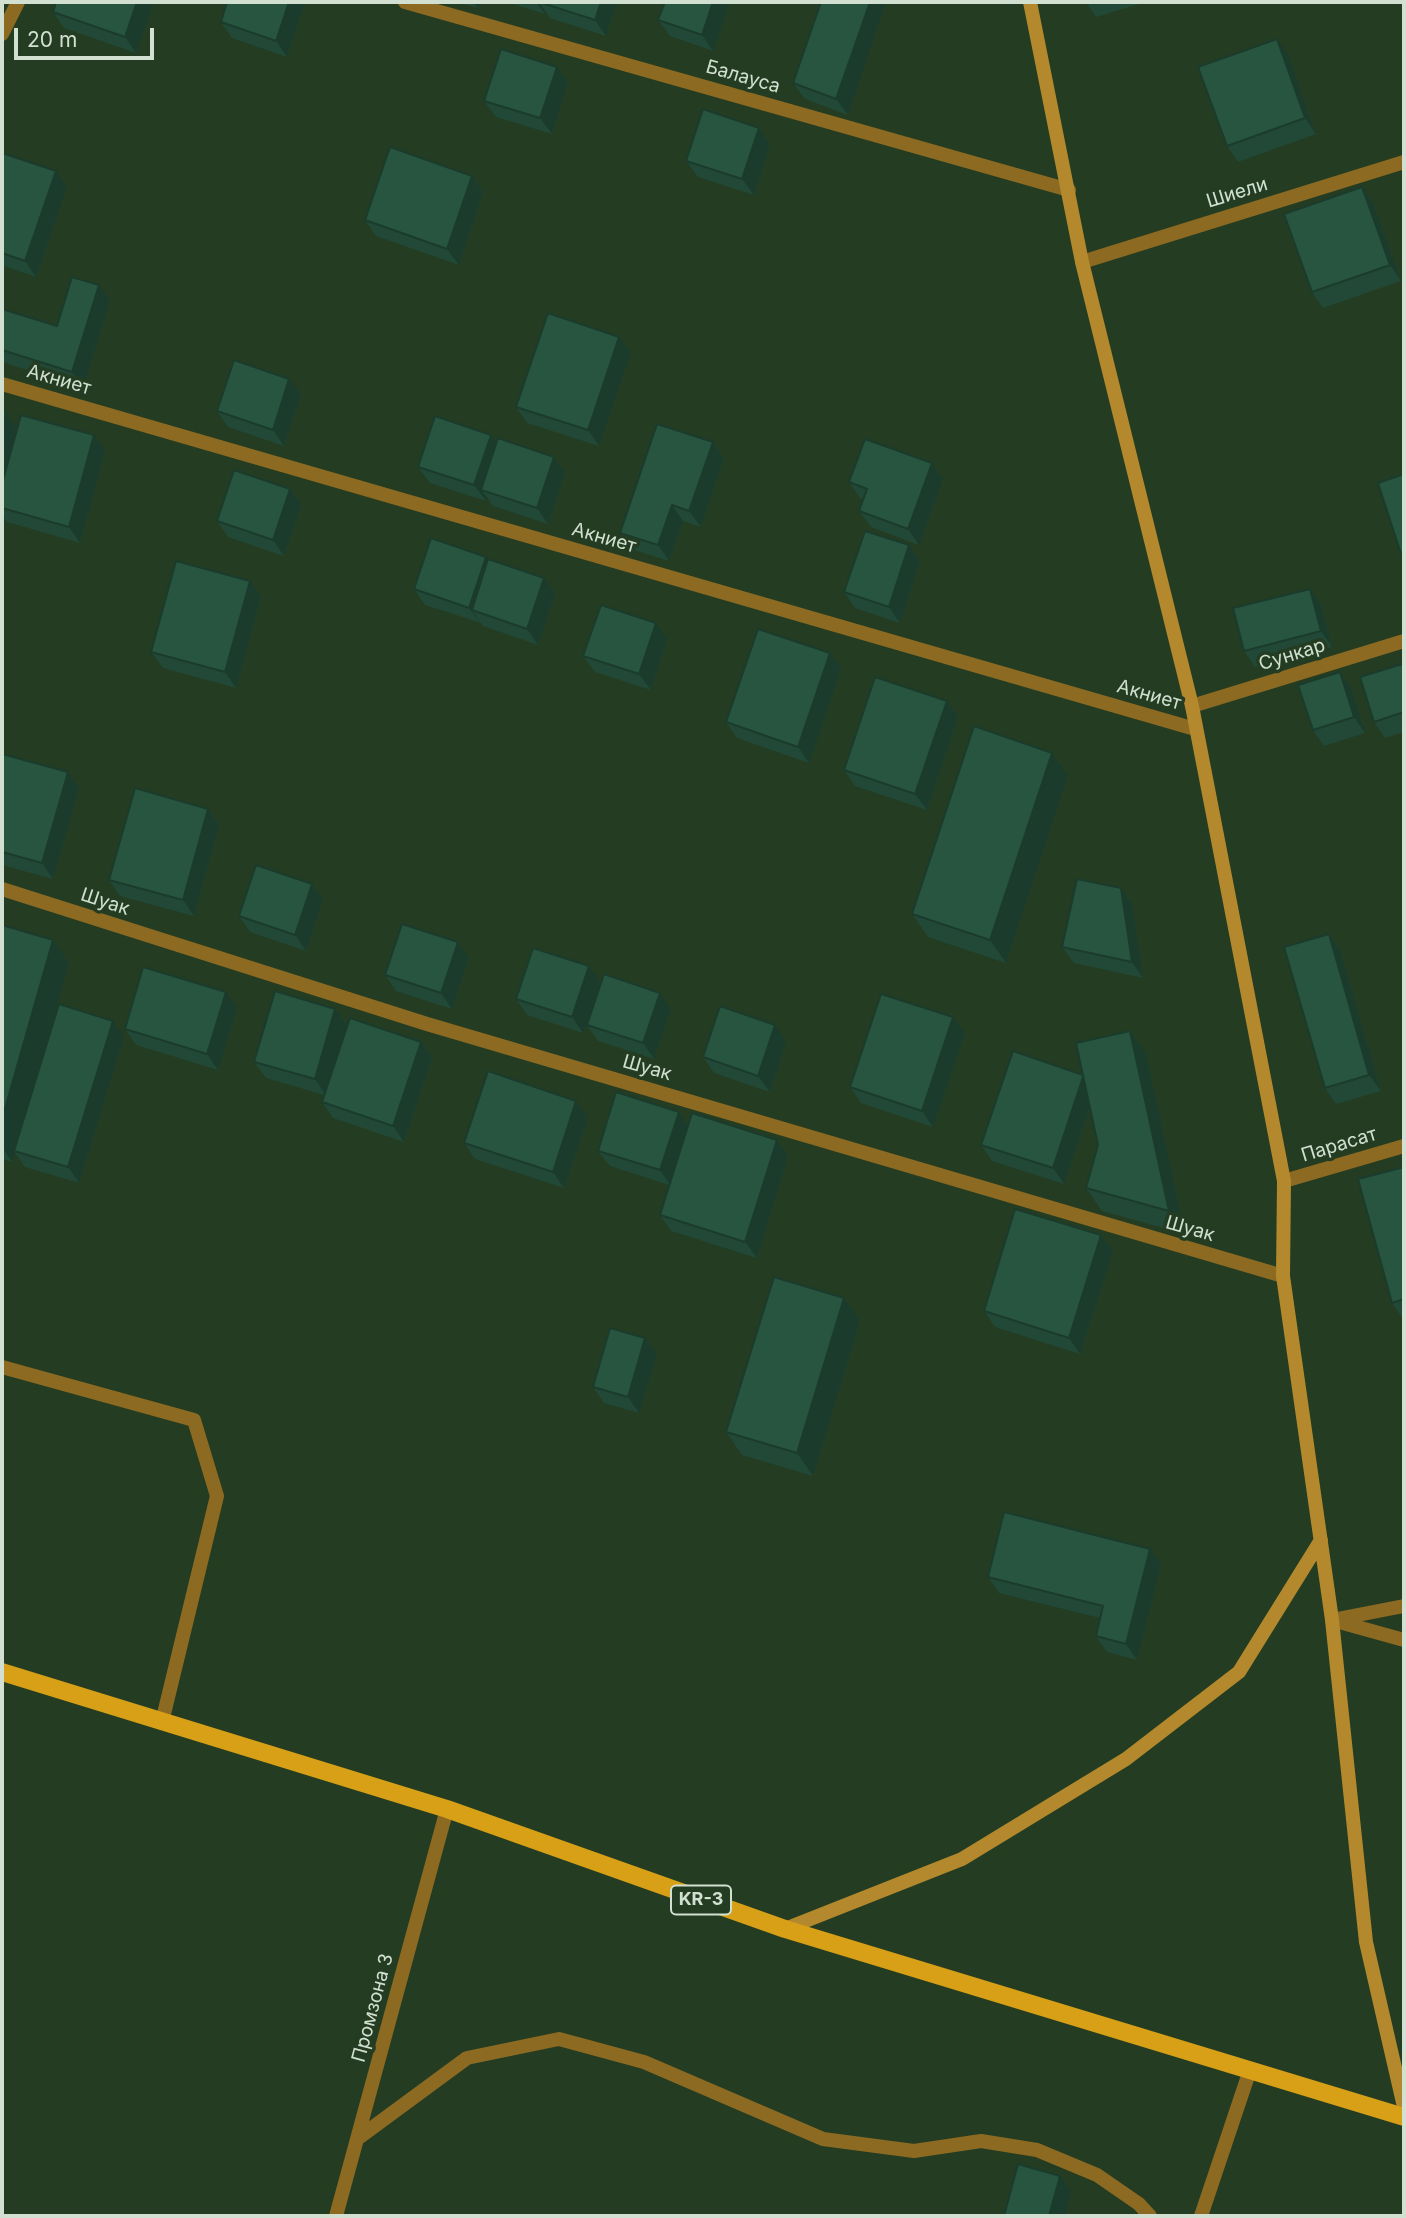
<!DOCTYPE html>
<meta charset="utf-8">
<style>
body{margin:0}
#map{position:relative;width:1406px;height:2218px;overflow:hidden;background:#243c22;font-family:Inter,sans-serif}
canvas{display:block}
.frame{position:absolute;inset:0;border:4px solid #d1e0d0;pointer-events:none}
.scale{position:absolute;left:14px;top:28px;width:140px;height:32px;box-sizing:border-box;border:4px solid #d1e0d0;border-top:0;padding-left:9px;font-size:21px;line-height:24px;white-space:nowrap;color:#d1e0d0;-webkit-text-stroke:5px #243c22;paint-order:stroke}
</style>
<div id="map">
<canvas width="1406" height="2218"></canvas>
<div class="frame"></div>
<div class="scale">20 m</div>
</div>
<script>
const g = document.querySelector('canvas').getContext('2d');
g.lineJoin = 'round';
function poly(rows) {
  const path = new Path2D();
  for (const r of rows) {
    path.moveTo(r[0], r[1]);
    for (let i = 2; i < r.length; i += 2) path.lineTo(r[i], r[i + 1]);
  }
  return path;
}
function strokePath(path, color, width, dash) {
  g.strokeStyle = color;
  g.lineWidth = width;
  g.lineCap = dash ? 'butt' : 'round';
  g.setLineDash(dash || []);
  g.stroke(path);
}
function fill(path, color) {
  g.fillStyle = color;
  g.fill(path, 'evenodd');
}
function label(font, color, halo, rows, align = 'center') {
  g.font = font + ' Inter,sans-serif';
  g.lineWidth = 7;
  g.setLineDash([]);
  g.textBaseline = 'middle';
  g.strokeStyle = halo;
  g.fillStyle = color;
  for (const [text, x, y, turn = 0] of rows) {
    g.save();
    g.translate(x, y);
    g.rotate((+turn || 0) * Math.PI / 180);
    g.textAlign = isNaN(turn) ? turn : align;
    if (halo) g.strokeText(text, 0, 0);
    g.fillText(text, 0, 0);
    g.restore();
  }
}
strokePath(poly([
 [2,34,18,2],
 [357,2139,467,2058,559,2039,644,2062,823,2139,914,2151,981,2141,1037,2150,1097,2175,1139,2204,1150,2216],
 [336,2216,447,1809],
 [1201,2216,1250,2070]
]), '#8c6a22', 14);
strokePath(poly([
 [405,2,1069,190],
 [1082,262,1404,162],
 [2,384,1195,729],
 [1192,706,1404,641],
 [2,889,427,1024,1283,1276],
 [1284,1181,1404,1146],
 [2,1367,194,1420,217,1496,162,1722],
 [1337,1619,1404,1606],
 [1332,1620,1404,1640]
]), '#8c6a22', 14);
strokePath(poly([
 [1030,2,1082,262,1192,706,1284,1181,1283,1276,1332,1620,1366,1942,1404,2107],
 [785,1929,962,1859,1126,1759,1239,1672,1321,1540]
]), '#b4892d', 14);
strokePath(poly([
 [2,1672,447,1809,785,1929,1404,2117]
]), '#d7a017', 18);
fill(poly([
 [154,2,136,53,64,28,53,12],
 [457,2,480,2,478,8],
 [507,2,617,2,606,36,550,18,546,12,545,14],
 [730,2,713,51,670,36,658,20],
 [1086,2,1146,2,1096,17],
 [885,5,848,115,805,99,793,83],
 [304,6,287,57,232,38,221,22],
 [1288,55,1316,134,1238,162,1227,146],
 [557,67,568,83,552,134,496,117,484,101],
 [759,128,770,144,754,195,698,177,686,161],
 [2,153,67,187,36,277,2,265],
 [472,176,483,192,459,265,376,236,365,220],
 [1362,187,1373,203,1401,281,1323,308,1312,292],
 [110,301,83,388,2,362,2,309,57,326],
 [619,337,631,353,599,446,527,423,516,407],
 [301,395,284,446,228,427,217,411],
 [2,411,17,428,105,451,80,543,7,522,2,515],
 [713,442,724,458,701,527,683,521,669,561,631,549,620,533],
 [497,443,554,457,565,473,548,524,493,506,487,497,486,501,430,483,418,467],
 [943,479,919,545,871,527,859,511,864,499,860,498,849,482],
 [290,489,301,505,284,556,228,537,217,521],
 [909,545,920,561,900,623,855,608,844,592],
 [486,557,488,560,555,594,538,645,483,626,481,623,425,605,414,589],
 [261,597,236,688,163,668,151,652],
 [1321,605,1332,647,1255,667,1244,651],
 [667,639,651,690,595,672,583,656],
 [830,653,841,669,809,763,737,738,726,722],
 [1402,664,1404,668,1404,732,1385,738,1374,722],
 [1351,688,1365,733,1324,746,1313,730],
 [947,701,958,717,927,810,855,786,844,770],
 [2,754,68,772,79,788,53,879,2,865],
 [1068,776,1006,963,928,937,912,914],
 [208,809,219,825,194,916,120,896,109,880],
 [312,884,323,900,306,951,250,932,239,916],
 [1121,888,1132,904,1143,978,1074,963,1062,947],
 [2,925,53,940,69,963,38,1071,124,1037,79,1183,25,1167,15,1153,12,1162,2,1159],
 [1329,934,1340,950,1381,1091,1336,1104,1325,1088],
 [469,958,452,1009,396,991,385,975],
 [600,982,583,1033,527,1015,516,999],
 [237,1008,218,1070,136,1045,125,1029],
 [335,1009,347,1025,340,1049,421,1042,432,1058,404,1142,333,1118,322,1102,324,1095,266,1078,254,1062],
 [671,1009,654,1059,598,1041,587,1025],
 [1130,1031,1146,1054,1185,1234,1102,1211,1086,1188,1098,1145,1090,1107,1064,1184,992,1161,981,1145,1083,1075],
 [965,1033,933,1127,861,1103,850,1087],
 [786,1041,770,1092,714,1073,703,1057],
 [576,1101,588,1117,564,1188,475,1159,464,1143],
 [679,1112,688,1125,777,1140,788,1156,757,1258,671,1231,660,1215,669,1185,610,1166,598,1151],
 [1404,1167,1404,1318,1403,1319,1392,1303],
 [1101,1235,1113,1251,1080,1354,995,1327,984,1311],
 [844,1298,860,1321,813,1476,742,1455,726,1432],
 [657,1354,639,1413,604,1403,593,1387],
 [1150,1549,1161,1565,1137,1660,1107,1652,1096,1636,1100,1618,999,1593,988,1577]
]), '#224937');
fill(poly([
 [137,2,154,2,136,53,125,37],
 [289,2,301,2,304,6,287,57,276,41],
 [473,2,480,2,478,8],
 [536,2,549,2,539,2,546,12,545,14],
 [601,2,617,2,606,36,595,20],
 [713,2,730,2,713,51,702,35],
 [870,2,883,2,885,5,848,115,836,99],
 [1277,39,1288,55,1316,134,1305,118],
 [557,67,568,83,552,134,540,118],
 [759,128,770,144,754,195,742,179],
 [56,171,67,187,36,277,25,261],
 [472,176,483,192,459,265,447,249],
 [1362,187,1373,203,1401,281,1390,265],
 [99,285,110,301,83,388,72,372],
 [619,337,631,353,599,446,588,430],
 [289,379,301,395,284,446,273,430],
 [6,413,17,429,2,485,2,428],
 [94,435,105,451,80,543,69,527],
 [491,435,502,451,481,490,487,497,486,501,474,485],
 [713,442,724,458,701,527,689,511],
 [554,457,565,473,548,524,537,508],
 [932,463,943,479,919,545,908,529],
 [290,489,301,505,284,556,273,540],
 [672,505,683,521,669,561,658,545],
 [909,545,920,561,900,623,889,607],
 [486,557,497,573,472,610,481,624,469,608],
 [544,578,555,594,538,645,527,629],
 [250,581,261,597,236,688,225,672],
 [1310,589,1321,605,1332,647,1321,631],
 [656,623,667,639,651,690,639,674],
 [830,653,841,669,809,763,798,747],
 [1340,672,1351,688,1365,733,1354,717],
 [947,701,958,717,927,810,915,794],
 [1052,753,1068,776,1006,963,990,940],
 [68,772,79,788,53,879,42,863],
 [208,809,219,825,194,916,183,900],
 [312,884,323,900,306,951,295,935],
 [1121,888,1132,904,1143,978,1132,962],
 [1329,934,1340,950,1381,1091,1369,1075],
 [53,940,69,963,15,1151,14,1151,15,1153,12,1162,2,1147,2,1119],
 [458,942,469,958,452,1009,441,993],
 [589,966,600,982,583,1033,572,1017],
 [226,992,237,1008,218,1070,207,1054],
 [660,993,671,1009,654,1059,643,1043],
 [335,1009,347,1025,326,1095,315,1079],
 [953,1017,965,1033,933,1127,922,1111],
 [113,1021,124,1037,79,1183,68,1167],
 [775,1025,786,1041,770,1092,758,1076],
 [1130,1031,1146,1054,1185,1234,1169,1211],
 [421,1042,432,1058,404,1142,393,1126],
 [1084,1075,1095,1091,1064,1184,1053,1168],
 [576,1101,588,1117,564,1188,553,1172],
 [679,1112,690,1128,671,1186,660,1170],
 [777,1140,788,1156,757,1258,745,1242],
 [1101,1235,1113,1251,1080,1354,1069,1338],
 [844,1298,860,1321,813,1476,797,1453],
 [645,1338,657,1354,639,1413,628,1397],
 [1150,1549,1161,1565,1137,1660,1126,1644],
 [1060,2176,1071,2192,1065,2216,1049,2216]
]), '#1b3c2d');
const building = poly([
 [56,2,137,2,125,37,53,12,56,2],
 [227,2,289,2,276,41,221,22,227,2],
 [539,2,601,2,595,20,539,2],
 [665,2,713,2,702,35,658,20,665,2],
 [821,2,870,2,836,99,793,83,821,2],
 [1277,39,1305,118,1227,146,1198,67,1277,39],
 [501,49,557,67,540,118,484,101,501,49],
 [703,109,759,128,742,179,686,161,703,109],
 [390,147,472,176,447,249,365,220,390,147],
 [2,153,56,171,25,261,2,253,2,153],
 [1362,187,1390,265,1312,292,1284,214,1362,187],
 [72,277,99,285,72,372,2,350,2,309,57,326,72,277],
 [548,313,619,337,588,430,516,407,548,313],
 [234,360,289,379,273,430,217,411,234,360],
 [2,411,6,413,2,428,2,411],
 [21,415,94,435,69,527,2,508,2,484,21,415],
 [435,416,491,435,474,485,418,467,435,416],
 [657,424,713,442,689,511,672,505,658,545,620,533,657,424],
 [498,438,554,457,537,508,481,490,498,438],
 [865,439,932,463,908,529,859,511,867,489,849,482,865,439],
 [234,470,290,489,273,540,217,521,234,470],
 [1404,474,1404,563,1378,483,1404,474],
 [865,531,909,545,889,607,844,592,865,531],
 [431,538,486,557,469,608,414,589,431,538],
 [488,559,544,578,527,629,472,610,488,559],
 [176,561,250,581,225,672,151,652,176,561],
 [1310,589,1321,631,1244,651,1233,608,1310,589],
 [601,605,656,623,639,674,583,656,601,605],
 [758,629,830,653,798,747,726,722,758,629],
 [1402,664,1404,672,1404,712,1374,722,1360,677,1402,664],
 [1340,672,1354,717,1313,730,1298,685,1340,672],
 [875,677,947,701,915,794,844,770,875,677],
 [974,726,1052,753,990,940,912,914,974,726],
 [2,754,68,772,42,863,2,852,2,754],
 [135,788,208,809,183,900,109,880,135,788],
 [256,865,312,884,295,935,239,916,256,865],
 [1077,879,1121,888,1132,962,1062,947,1077,879],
 [402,924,458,942,441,993,385,975,402,924],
 [2,925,53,940,2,1119,2,925],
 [1329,934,1369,1075,1325,1088,1284,947,1329,934],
 [533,948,589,966,572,1017,516,999,533,948],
 [143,967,226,992,207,1054,125,1029,143,967],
 [604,974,660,993,643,1043,587,1025,604,974],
 [275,991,335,1009,315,1079,254,1062,275,991],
 [881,994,953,1017,922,1111,850,1087,881,994],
 [59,1004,113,1021,68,1167,14,1151,59,1004],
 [720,1006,775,1025,758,1076,703,1057,720,1006],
 [350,1018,421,1042,393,1126,322,1102,350,1018],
 [1130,1031,1169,1211,1086,1188,1098,1145,1076,1043,1130,1031],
 [1013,1051,1083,1075,1083,1077,1053,1168,981,1145,1013,1051],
 [488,1071,576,1101,553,1172,464,1143,488,1071],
 [616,1092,679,1112,660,1170,598,1151,616,1092],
 [692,1113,777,1140,745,1242,660,1215,692,1113],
 [1404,1167,1404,1299,1392,1303,1358,1179,1404,1167],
 [1015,1209,1101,1235,1069,1338,984,1311,1015,1209],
 [774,1277,844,1298,797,1453,726,1432,774,1277],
 [610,1328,645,1338,628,1397,593,1387,610,1328],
 [1004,1512,1150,1549,1126,1644,1096,1636,1103,1606,988,1577,1004,1512],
 [1018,2164,1060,2176,1049,2216,1004,2216,1018,2164]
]);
fill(building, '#275540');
strokePath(building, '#1b3c2d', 2);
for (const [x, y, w] of [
 [701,1900,60]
]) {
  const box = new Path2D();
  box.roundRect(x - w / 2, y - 14.5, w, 29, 5);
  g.fillStyle = '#243c22';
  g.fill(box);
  strokePath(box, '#d1e0d0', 2);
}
label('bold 18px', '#d1e0d0', null, [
 ["KR-3",701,1900]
]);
label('19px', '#d1e0d0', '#243c22', [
 ["Балауса",743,77,16],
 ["Шиели",1237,193,-17],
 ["Акниет",59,380,16],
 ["Акниет",604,538,16],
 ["Сункар",1292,655,-17],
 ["Акниет",1149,695,16],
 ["Шуак",105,902,18],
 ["Шуак",647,1068,16],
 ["Парасат",1339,1145,-17],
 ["Шуак",1190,1229,16],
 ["Промзона 3",373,2008,-75]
]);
</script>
